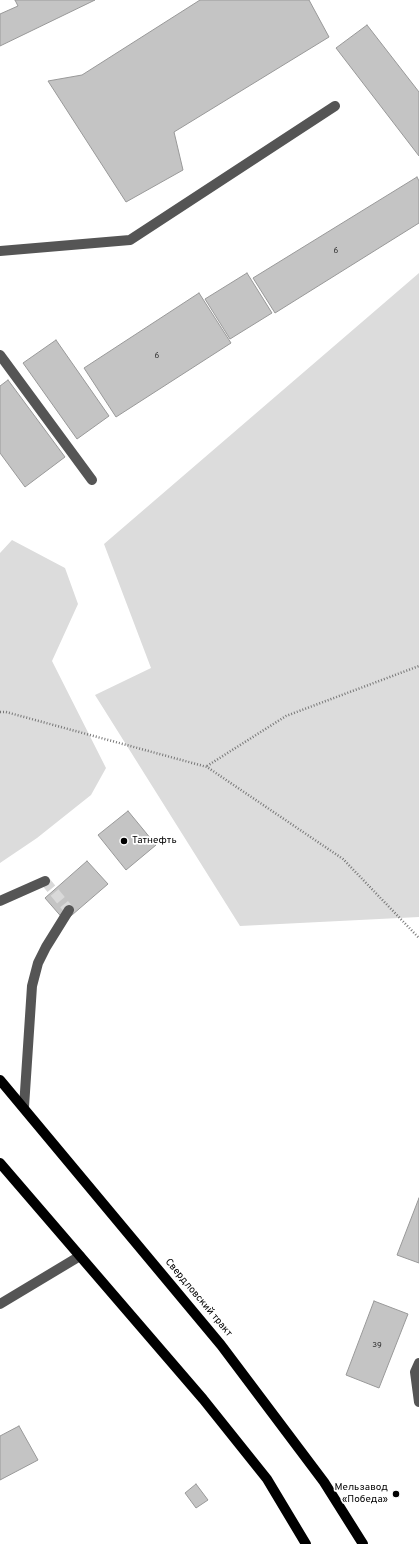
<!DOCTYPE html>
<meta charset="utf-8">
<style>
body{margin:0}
canvas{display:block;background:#fff}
</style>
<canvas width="419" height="1544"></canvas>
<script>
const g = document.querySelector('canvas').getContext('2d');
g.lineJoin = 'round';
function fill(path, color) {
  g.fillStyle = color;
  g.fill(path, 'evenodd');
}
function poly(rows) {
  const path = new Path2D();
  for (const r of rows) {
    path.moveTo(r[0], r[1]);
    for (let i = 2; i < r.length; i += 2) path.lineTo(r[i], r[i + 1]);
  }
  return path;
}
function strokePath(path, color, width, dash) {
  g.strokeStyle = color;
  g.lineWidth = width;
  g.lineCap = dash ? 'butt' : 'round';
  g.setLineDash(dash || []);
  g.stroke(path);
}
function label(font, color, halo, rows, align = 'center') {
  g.font = font + ' Overpass,sans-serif';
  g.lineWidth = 3.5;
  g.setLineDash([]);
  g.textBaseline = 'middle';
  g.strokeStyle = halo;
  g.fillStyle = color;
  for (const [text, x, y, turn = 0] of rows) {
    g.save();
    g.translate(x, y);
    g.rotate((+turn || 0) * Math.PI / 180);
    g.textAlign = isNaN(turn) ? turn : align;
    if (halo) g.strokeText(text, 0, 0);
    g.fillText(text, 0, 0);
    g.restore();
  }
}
fill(poly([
 [419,273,419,917,240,926,95,695,151,668,104,544],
 [12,540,65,568,78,604,52,661,106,768,91,795,37,838,0,863,0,553]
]), '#dcdcdc');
const building = poly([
 [15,0,95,0,0,46,0,14,18,6,15,0],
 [200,0,309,0,329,37,174,132,183,170,126,202,48,81,82,75,200,0],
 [367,25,419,92,419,156,336,48,367,25],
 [417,177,419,181,419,223,275,313,253,278,417,177],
 [247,273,272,313,230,339,205,299,247,273],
 [199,293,231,343,116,417,84,368,199,293],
 [56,340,109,416,77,439,23,363,56,340],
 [8,380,65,457,25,487,0,453,0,386,8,380],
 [128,811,156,845,126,870,98,835,128,811],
 [87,861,108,884,65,921,45,898,87,861],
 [419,1198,419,1263,397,1255,419,1198],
 [374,1301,408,1314,379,1388,346,1375,374,1301],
 [19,1426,38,1460,0,1480,0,1436,19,1426],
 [196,1484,208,1500,196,1508,185,1493,196,1484]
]);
fill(building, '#c4c4c4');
strokePath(building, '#999', 1);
strokePath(poly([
 [45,881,69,910]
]), '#d9d9d9', 10, [10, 5]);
strokePath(poly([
 [0,712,6,712,207,767,343,859,419,938],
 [207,766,286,716,419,666]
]), '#777', 2.5, [1, 2]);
strokePath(poly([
 [0,251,130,240,335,106],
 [0,355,92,480],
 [0,901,45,881],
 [24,1107,32,986,38,963,46,947,69,910],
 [0,1304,80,1256],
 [419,1363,415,1372,419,1402]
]), '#555', 10);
strokePath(poly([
 [0,1080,221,1345,324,1482,363,1544],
 [0,1163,203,1399,267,1479,306,1544]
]), '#000', 10);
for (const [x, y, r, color] of [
 [124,841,4,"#000"],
 [396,1494,4,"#000"]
]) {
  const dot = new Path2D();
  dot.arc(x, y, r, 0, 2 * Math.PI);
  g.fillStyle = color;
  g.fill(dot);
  strokePath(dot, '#fff', 1.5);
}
label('8px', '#313131', null, [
 ["6",336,251],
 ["6",157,356],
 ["39",377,1345]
]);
label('10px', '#000', '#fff', [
 ["Татнефть",132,841],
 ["Мельзавод",388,1488,"right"],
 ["«Победа»",388,1500,"right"]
], 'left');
label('10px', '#000', '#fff', [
 ["Свердловский тракт",198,1298,50]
]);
</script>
